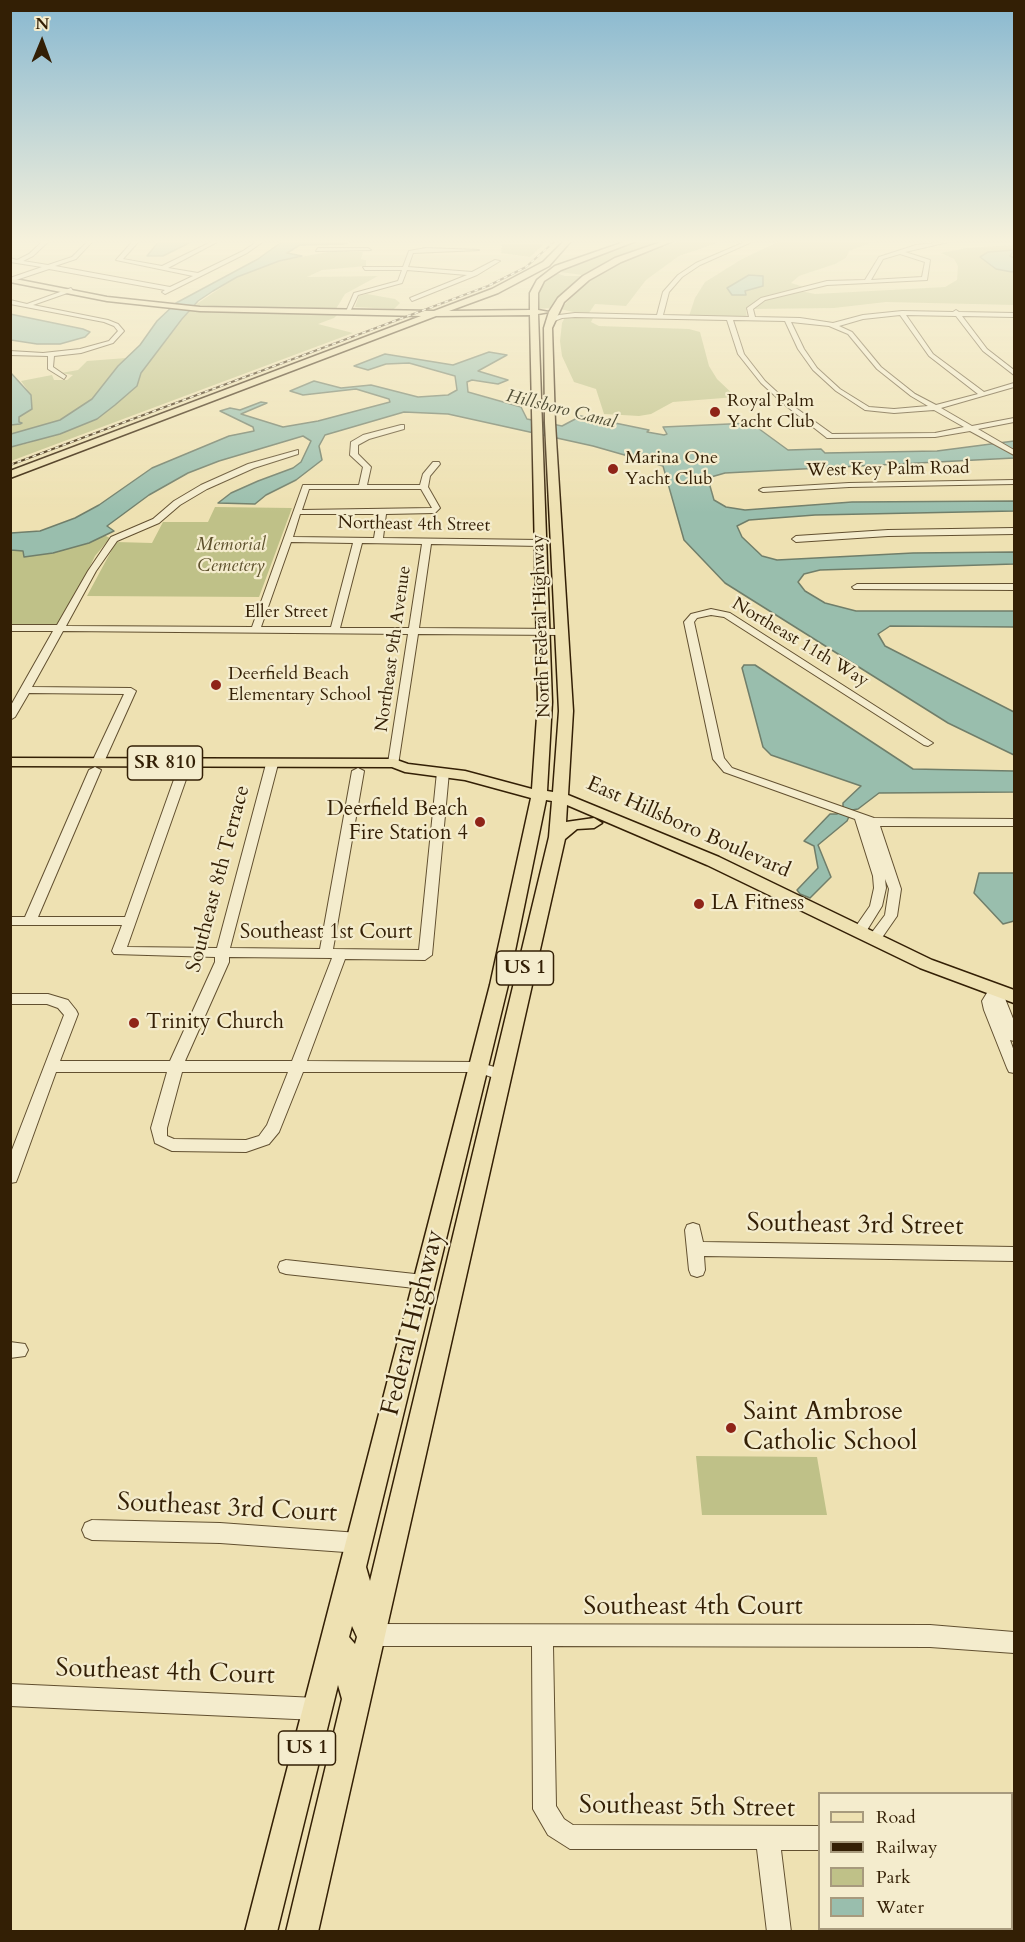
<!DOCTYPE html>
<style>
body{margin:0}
#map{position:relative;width:1025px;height:1942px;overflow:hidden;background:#eee1b2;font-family:Cardo,serif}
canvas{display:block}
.frame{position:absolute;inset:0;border:12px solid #331f05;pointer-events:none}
.legend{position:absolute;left:818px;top:1792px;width:195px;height:138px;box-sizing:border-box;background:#f4eccd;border:2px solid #a79a7d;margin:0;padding:8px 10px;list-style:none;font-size:18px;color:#331f05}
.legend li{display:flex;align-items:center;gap:12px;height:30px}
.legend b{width:30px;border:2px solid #a79a7d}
.north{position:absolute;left:12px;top:12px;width:60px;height:60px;-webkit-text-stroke:4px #f4eccd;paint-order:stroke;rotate:1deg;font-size:16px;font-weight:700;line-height:24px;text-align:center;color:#331f05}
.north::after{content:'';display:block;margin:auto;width:21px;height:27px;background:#331f05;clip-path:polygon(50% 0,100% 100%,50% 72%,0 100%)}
</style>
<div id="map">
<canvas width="1025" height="1942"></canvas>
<div class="frame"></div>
<ul class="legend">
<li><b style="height:8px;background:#eee1b2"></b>Road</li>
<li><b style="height:8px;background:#331f05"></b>Railway</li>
<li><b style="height:16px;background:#bfc188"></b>Park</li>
<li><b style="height:16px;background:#99bead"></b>Water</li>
</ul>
<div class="north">N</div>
</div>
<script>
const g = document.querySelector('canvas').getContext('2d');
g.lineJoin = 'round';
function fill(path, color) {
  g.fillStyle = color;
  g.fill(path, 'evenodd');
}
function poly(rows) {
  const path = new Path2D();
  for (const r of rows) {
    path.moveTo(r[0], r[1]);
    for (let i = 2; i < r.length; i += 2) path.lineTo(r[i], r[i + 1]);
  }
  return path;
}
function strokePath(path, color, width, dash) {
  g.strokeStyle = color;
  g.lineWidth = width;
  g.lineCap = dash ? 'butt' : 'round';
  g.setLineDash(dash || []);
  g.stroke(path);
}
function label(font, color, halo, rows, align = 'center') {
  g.font = font + ' Cardo,serif';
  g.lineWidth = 4.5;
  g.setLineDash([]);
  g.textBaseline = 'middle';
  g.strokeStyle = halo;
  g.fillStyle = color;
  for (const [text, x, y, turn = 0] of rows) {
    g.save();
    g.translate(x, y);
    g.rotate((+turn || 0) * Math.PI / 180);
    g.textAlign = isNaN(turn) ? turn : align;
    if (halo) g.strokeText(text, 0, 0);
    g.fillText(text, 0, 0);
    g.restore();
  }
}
fill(poly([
 [637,241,663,241,626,254,582,275,560,272],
 [680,241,723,241,679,256,646,280,626,306,595,304,587,316,594,316,591,322,599,326,689,329,700,332,709,366,717,379,736,397,673,402,651,414,639,416,604,414,596,389,574,382,562,356,560,341,562,323,565,317,576,316,578,313,560,309,582,287,602,272,625,260],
 [780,241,875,241,849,251,846,258,835,264,799,276,791,283,804,287,801,291,815,294,945,287,957,280,958,266,954,259,941,253,966,248,1014,245,1014,305,886,302,834,308,753,309,746,310,747,318,689,316,695,298,705,282,742,259],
 [502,244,544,244,530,257,501,253],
 [333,251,363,252,361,259,366,260,366,266,322,270,307,277,378,276,345,294,336,309,192,307,237,277,279,261],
 [556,273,565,276,584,276,568,288,552,308,537,309,540,286],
 [367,294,395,299,400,303,394,309,355,307,359,296],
 [190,310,334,314,337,315,334,318,318,324,353,333,11,461,11,447,29,443,97,419,115,405,137,386,141,373],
 [126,358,92,399,60,420,11,434,11,425,19,424,19,417,25,413,30,403,31,395,21,381,52,375,54,380,67,380,73,375,61,373,78,370,87,361],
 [215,507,292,508,259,597,87,596,116,542,152,543,163,522,208,522],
 [104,535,110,538,95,556,60,628,11,628,10,550,23,551,24,557,53,553,88,543],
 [696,1456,817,1457,827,1515,702,1515]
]), '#bfc188');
const water = poly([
 [159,241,193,241,163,256,147,256,159,241],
 [283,241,348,241,347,244,300,245,287,253,302,256,279,261,237,277,213,291,198,301,182,319,141,373,137,386,115,405,97,419,60,434,11,447,11,434,60,420,92,399,118,366,140,345,157,321,176,303,258,259,283,241],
 [1014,250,1010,256,1014,258,1014,271,1012,272,996,269,980,257,988,252,1014,250],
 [749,275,763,276,763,286,745,291,746,295,732,295,727,288,749,275],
 [10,314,83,329,90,332,85,337,60,344,37,344,11,340,10,314],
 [489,352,507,355,478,371,508,380,498,384,472,380,467,382,468,392,521,407,527,419,562,426,581,416,649,430,647,432,664,435,667,434,663,427,751,423,788,450,821,449,825,453,937,451,1014,441,1014,458,725,473,711,477,710,486,714,500,726,507,745,510,852,502,1014,501,1014,511,815,515,749,520,737,526,742,537,762,556,777,560,913,553,1014,552,1014,564,820,570,804,574,798,582,805,591,825,603,856,611,1014,611,1014,627,890,626,878,634,885,646,1014,712,1014,755,948,723,725,583,684,540,663,466,593,446,448,414,404,412,325,435,319,446,322,460,296,480,266,495,255,504,218,503,231,493,258,481,293,468,301,462,311,441,303,436,219,461,188,473,149,495,107,526,114,531,89,543,53,553,24,557,23,551,11,550,11,533,40,531,75,518,99,505,152,468,229,436,254,431,253,427,220,411,230,408,240,410,261,402,267,403,241,414,283,427,318,421,390,402,389,399,356,389,303,395,290,391,314,381,341,388,371,385,418,397,448,395,457,390,455,376,409,363,386,364,368,370,354,366,385,354,453,365,489,352],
 [11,373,31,395,32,409,19,417,19,422,22,423,20,424,11,425,11,373],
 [744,665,755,665,913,769,1014,771,1014,792,879,793,858,809,852,810,847,821,818,845,831,877,810,898,800,894,797,890,818,868,814,846,804,841,830,814,837,814,843,807,843,803,861,786,771,755,763,747,742,668,744,665],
 [979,873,1014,873,1014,921,1003,924,974,893,979,873]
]);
fill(water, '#99bead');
strokePath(water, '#707e6a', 1.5);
const minor = poly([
 [43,241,49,241,33,256,23,261,48,265,72,257,88,241,93,241,76,259,55,266,170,287,193,276,116,260,133,241,139,241,123,259,162,266,213,241,219,241,168,268,198,273,243,251,258,241,264,241,247,253,165,294,162,292,165,290,49,269,10,282,10,278,42,267,10,262,10,258,17,260,29,254,43,241],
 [747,241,754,241,700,265,682,277,669,292,663,315,749,317,747,308,761,298,827,281,865,280,879,257,916,245,953,241,905,252,930,260,927,280,827,285,765,300,753,309,755,317,800,318,833,323,863,315,902,311,953,312,956,310,959,312,1014,313,1014,317,962,316,987,349,1014,370,1014,375,983,351,956,316,906,315,933,354,984,392,1014,383,1014,387,941,408,972,426,1014,418,1014,422,978,429,1014,450,1014,455,970,431,935,437,827,438,785,405,761,383,738,354,727,320,575,317,562,318,549,323,546,321,559,315,575,313,657,315,663,292,678,275,696,263,747,241],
 [900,254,925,262,922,277,871,280,883,259,900,254],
 [900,315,929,356,978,394,936,405,915,394,881,367,852,332,839,326,863,319,900,315],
 [733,320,785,321,798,349,813,370,836,391,865,410,894,413,934,410,964,427,935,433,832,434,789,403,765,381,744,354,733,320],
 [791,322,829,326,848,334,877,369,911,396,928,406,894,409,869,407,840,389,817,368,804,349,791,322],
 [318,248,368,248,371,250,316,251,318,248],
 [426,248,479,250,413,253,408,267,472,272,495,260,500,261,477,275,412,301,410,298,467,275,407,270,402,283,358,295,349,314,345,314,354,293,398,281,402,270,365,270,363,267,403,267,409,251,426,248],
 [71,288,73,291,33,305,108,320,118,324,124,331,113,343,81,353,54,356,53,367,66,376,64,379,48,369,48,356,10,355,10,351,43,353,80,349,109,341,118,331,114,326,104,322,10,304,10,300,27,304,71,288],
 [401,425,404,425,404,429,369,439,358,445,358,454,371,467,367,485,420,485,423,474,433,462,439,462,440,464,430,476,428,487,440,508,435,513,386,514,383,538,540,540,544,543,540,546,431,544,419,628,562,629,567,632,562,635,418,634,398,765,394,766,388,763,408,634,63,631,32,687,131,688,136,691,104,762,98,765,92,762,124,694,29,693,15,717,10,720,10,707,53,631,10,631,10,625,57,625,88,571,111,537,153,519,174,501,201,485,248,464,298,450,298,454,254,468,207,489,180,505,159,523,117,541,96,571,66,626,252,627,303,485,359,485,363,467,350,455,351,442,363,435,401,425],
 [309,489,421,489,432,508,302,510,309,489],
 [300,514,378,514,374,538,293,537,300,514],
 [291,542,353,543,331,627,261,627,291,542],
 [362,543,422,544,409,628,340,628,362,543],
 [1014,480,1014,484,849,487,763,492,759,490,763,488,849,483,1014,480],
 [1014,528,1014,534,888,536,796,542,792,539,796,536,888,530,1014,528],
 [857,584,1014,584,1014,590,854,589,852,587,857,584],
 [711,609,730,613,933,743,928,746,924,745,724,617,711,615,697,618,694,622,724,758,732,768,874,818,1014,819,1014,826,880,826,901,889,897,916,879,942,874,943,867,939,885,915,889,889,885,879,886,888,882,906,864,935,859,936,852,932,870,906,874,888,873,876,855,819,724,772,713,759,684,622,691,614,711,609],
 [272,761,278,764,230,948,320,949,352,771,358,768,364,771,333,949,419,950,437,772,443,769,449,772,432,955,425,960,345,959,307,1061,477,1062,505,1070,507,1074,505,1078,500,1080,477,1072,303,1072,279,1132,269,1144,246,1152,172,1151,155,1143,151,1128,167,1072,56,1072,18,1177,16,1182,10,1183,10,1155,64,1015,58,1008,47,1004,10,1004,10,994,48,994,68,1000,76,1010,78,1014,60,1061,170,1061,215,962,215,957,114,954,112,951,122,925,10,925,10,917,25,917,89,770,95,767,101,770,38,917,125,917,177,771,183,768,189,771,127,947,217,948,266,764,272,761],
 [229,957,332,958,292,1061,185,1061,229,962,229,957],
 [182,1072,288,1072,267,1125,259,1136,246,1140,174,1139,167,1136,167,1128,182,1072],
 [995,986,1002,991,1014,1021,1014,1041,1010,1040,1014,1051,1014,1073,1009,1072,1007,1068,984,1010,982,1001,990,988,995,986],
 [693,1223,699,1225,703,1242,1014,1247,1014,1261,704,1256,705,1270,703,1275,697,1277,691,1275,689,1270,685,1230,687,1225,693,1223],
 [286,1260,424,1275,430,1277,433,1282,430,1287,424,1289,286,1274,280,1272,278,1267,280,1262,286,1260],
 [10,1342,25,1344,28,1350,25,1356,10,1358,10,1342],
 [92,1520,220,1523,359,1533,366,1536,369,1543,366,1550,359,1553,220,1543,92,1540,85,1537,82,1530,85,1523,92,1520],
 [370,1624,930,1625,1014,1632,1014,1653,930,1647,553,1646,556,1806,564,1819,573,1825,820,1826,820,1850,781,1850,791,1932,767,1932,757,1849,570,1849,548,1835,533,1809,532,1646,370,1646,363,1642,359,1635,363,1628,370,1624],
 [10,1684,317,1698,325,1701,328,1709,325,1717,317,1720,10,1706,10,1684],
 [1012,1826,1014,1826,1014,1850,1012,1850,1012,1826]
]);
const major = poly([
 [564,241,571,241,549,266,498,293,449,311,530,310,530,293,537,280,555,266,627,241,636,241,561,270,544,281,538,293,538,310,549,312,538,314,552,702,547,791,553,792,559,711,545,423,544,328,549,312,558,298,583,276,615,258,664,241,673,241,621,262,589,280,564,302,552,328,555,423,573,711,568,795,719,857,932,960,1014,990,1014,1003,920,968,707,865,567,805,566,822,594,818,602,823,594,828,577,829,565,839,318,1932,286,1932,342,1699,338,1685,277,1932,245,1932,490,985,531,798,465,780,405,772,392,767,10,766,10,758,394,759,408,764,465,771,532,789,538,702,530,315,436,316,10,478,10,471,421,316,200,311,107,301,10,282,10,278,107,297,200,307,434,311,492,289,543,262,564,241],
 [546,800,552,801,549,837,370,1581,366,1567,508,985,546,800],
 [352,1626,357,1637,355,1644,349,1637,352,1626]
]);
strokePath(minor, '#625030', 2);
strokePath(major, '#331f05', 3);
fill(minor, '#f4eccd');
fill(major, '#eee1b2');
const rail = poly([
 [10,465,488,286,526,267,555,241]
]);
strokePath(rail, '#331f05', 2);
strokePath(rail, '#f4eccd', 1.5, [4]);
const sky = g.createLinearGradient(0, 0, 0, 513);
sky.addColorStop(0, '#88b8d0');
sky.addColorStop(0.47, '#f7f2dc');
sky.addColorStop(1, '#f7f2dc00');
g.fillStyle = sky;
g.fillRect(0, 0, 1025, 513);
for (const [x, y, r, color] of [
 [715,412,6,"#8f2418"],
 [613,469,6,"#8f2418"],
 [216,685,6,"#8f2418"],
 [480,822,6,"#8f2418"],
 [699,904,6,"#8f2418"],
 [134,1023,6,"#8f2418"],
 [731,1428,6,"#8f2418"]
]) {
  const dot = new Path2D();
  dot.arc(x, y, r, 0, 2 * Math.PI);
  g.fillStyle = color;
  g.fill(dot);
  strokePath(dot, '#f4eccd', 2);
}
label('18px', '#331f05', '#f4eccd', [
 ["Royal Palm",727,402],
 ["Yacht Club",727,423],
 ["Marina One",625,459],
 ["Yacht Club",625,480],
 ["Deerfield Beach",228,675],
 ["Elementary School",228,696]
], 'left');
label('italic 18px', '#524f37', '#f4eccd', [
 ["Hillsboro Canal",561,410,14]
]);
label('18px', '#331f05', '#f4eccd', [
 ["West Key Palm Road",888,470,-1],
 ["Northeast 4th Street",414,525,1],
 ["Eller Street",286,613],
 ["North Federal Highway",542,626,-92],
 ["Northeast 11th Way",800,643,31],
 ["Northeast 9th Avenue",394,649,-82]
]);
label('italic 18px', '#5d502c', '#f4eccd', [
 ["Memorial",231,546],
 ["Cemetery",231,567]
]);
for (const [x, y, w] of [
 [165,763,75],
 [525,968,57],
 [307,1748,57]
]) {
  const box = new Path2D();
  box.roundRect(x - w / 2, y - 17, w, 34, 4.5);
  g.fillStyle = '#f4eccd';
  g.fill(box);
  strokePath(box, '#331f05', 1.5);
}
label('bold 20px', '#331f05', null, [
 ["SR 810",165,763],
 ["US 1",525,968],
 ["US 1",307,1748]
]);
label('21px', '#331f05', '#f4eccd', [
 ["Deerfield Beach",468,810,"right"],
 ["Fire Station 4",468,834,"right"],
 ["LA Fitness",711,904],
 ["Trinity Church",146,1023]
], 'left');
label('21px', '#331f05', '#f4eccd', [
 ["East Hillsboro Boulevard",688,828,24],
 ["Southeast 8th Terrace",219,879,-75],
 ["Southeast 1st Court",326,933]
]);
label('26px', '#331f05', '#f4eccd', [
 ["Southeast 3rd Street",855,1226,1],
 ["Federal Highway",414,1323,-76],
 ["Southeast 3rd Court",227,1509,3],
 ["Southeast 4th Court",693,1608],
 ["Southeast 4th Court",165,1673,2],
 ["Southeast 5th Street",687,1808,1]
]);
label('26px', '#331f05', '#f4eccd', [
 ["Saint Ambrose",743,1413],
 ["Catholic School",743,1443]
], 'left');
</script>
